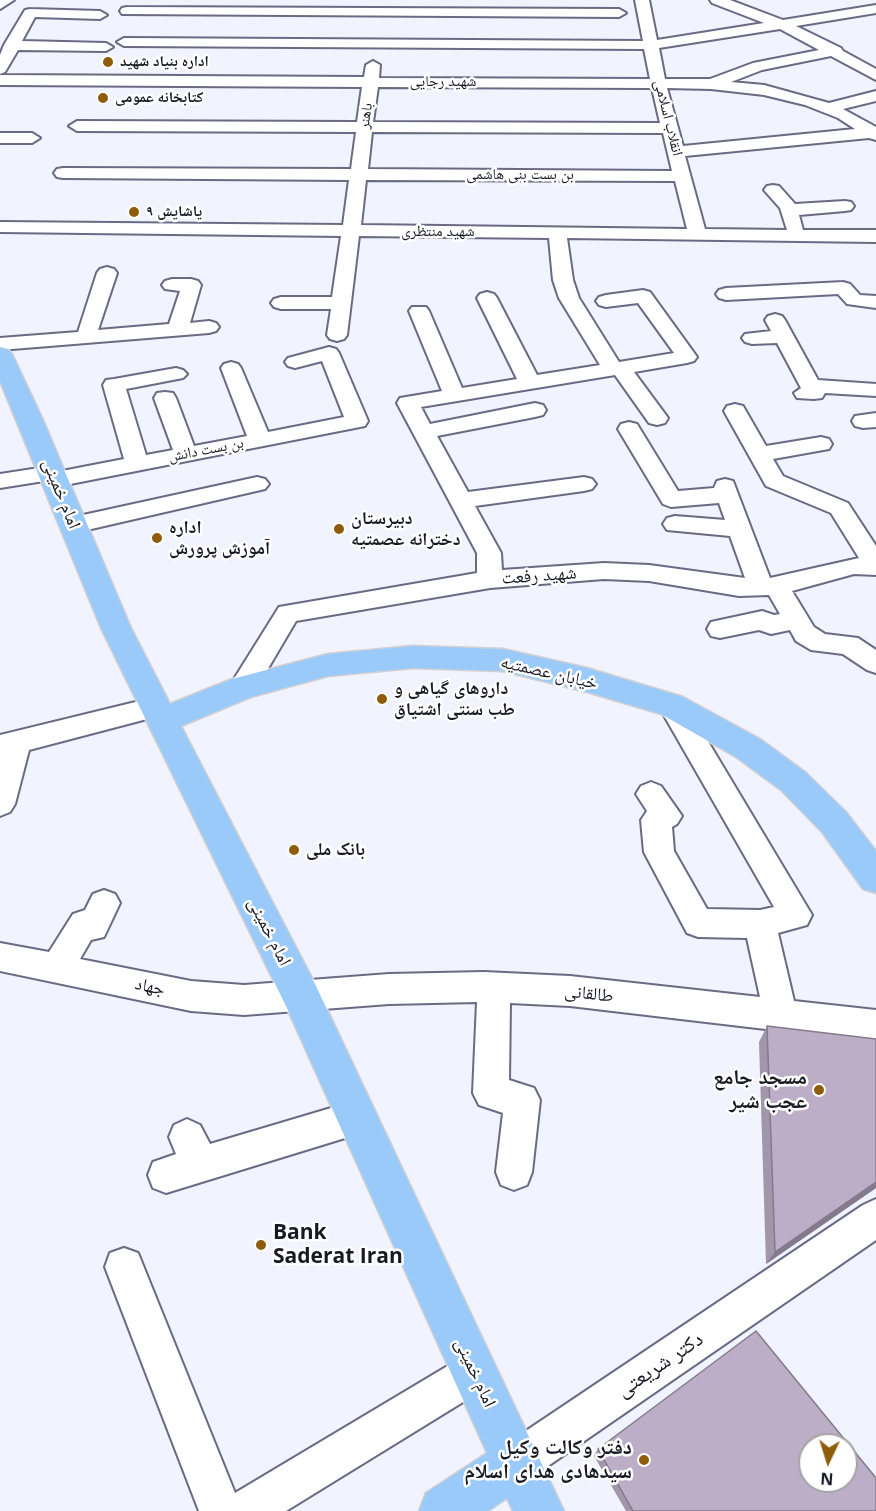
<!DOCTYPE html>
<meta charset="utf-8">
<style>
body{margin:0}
#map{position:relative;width:876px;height:1511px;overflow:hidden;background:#f1f3fe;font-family:"Open Sans",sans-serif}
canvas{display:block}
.north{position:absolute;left:798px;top:1433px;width:60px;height:60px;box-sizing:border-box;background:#fff;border:2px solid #a3a3a7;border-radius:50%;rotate:184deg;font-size:16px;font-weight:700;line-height:24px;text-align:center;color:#181923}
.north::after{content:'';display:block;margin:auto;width:21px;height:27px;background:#8f5d0a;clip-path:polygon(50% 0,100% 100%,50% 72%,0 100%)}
</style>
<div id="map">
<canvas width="876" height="1511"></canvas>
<div class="north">N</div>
</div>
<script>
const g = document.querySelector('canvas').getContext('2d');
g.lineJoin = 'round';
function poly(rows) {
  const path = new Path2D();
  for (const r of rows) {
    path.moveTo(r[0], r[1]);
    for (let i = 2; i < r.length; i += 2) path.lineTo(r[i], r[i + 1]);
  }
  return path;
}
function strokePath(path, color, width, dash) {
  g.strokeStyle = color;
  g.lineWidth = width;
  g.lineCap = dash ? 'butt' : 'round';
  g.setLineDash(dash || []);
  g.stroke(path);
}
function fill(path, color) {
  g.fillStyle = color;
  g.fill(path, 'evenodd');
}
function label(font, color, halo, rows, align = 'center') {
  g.font = font + ' "Open Sans","Noto Naskh Arabic",sans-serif';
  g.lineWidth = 5;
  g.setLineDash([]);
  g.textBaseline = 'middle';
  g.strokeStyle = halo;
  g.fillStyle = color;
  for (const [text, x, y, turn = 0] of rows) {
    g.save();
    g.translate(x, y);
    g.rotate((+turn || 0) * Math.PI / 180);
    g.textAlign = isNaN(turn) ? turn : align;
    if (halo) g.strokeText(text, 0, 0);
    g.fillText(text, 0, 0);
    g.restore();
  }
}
const minor = poly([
 [0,0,14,0,0,9,0,0],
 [635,0,649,0,657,40,764,23,712,3,710,0,730,0,783,20,876,5,876,13,796,26,841,48,843,51,876,69,876,80,831,56,762,70,731,82,764,85,829,103,876,91,876,101,843,109,876,127,876,140,869,138,685,156,705,229,787,230,780,208,764,190,767,186,773,185,779,186,795,204,845,201,851,202,854,206,851,210,845,211,799,215,803,230,876,230,876,242,567,238,573,280,579,298,619,362,674,353,638,303,606,307,599,305,596,301,599,297,606,295,643,290,650,292,697,357,694,361,687,363,634,372,668,418,665,423,657,425,649,423,615,375,421,407,430,424,535,403,543,405,546,410,543,415,535,417,437,436,468,492,584,477,592,479,596,484,592,489,584,491,475,506,501,553,502,570,604,563,649,565,745,578,730,536,667,530,663,524,667,518,675,516,725,520,719,503,671,507,663,504,618,429,621,424,629,422,637,424,678,491,714,488,717,481,725,479,733,481,770,578,859,558,831,513,766,486,724,411,727,406,735,404,743,406,766,446,821,437,829,439,832,444,829,449,773,459,783,476,848,503,876,546,876,575,854,574,792,591,814,627,825,634,858,638,876,650,876,673,867,670,843,654,811,650,796,641,790,630,771,634,759,630,720,638,711,636,707,629,711,622,762,611,774,615,780,614,769,595,739,596,649,581,604,579,490,588,296,621,253,694,243,697,233,694,229,687,279,607,477,573,477,553,397,403,400,398,442,391,409,311,412,307,426,307,429,311,462,388,517,379,477,298,480,294,487,292,494,294,497,298,537,375,600,365,559,298,553,280,549,238,359,236,347,335,344,339,337,341,330,339,327,335,331,309,281,309,274,307,271,303,274,299,281,297,332,297,341,236,0,232,0,222,343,225,349,180,63,178,57,177,54,173,57,169,63,168,351,169,356,132,77,131,69,126,77,121,357,122,362,87,0,85,0,75,364,77,366,65,373,61,380,65,379,78,650,79,644,49,124,46,117,42,124,38,643,41,635,0],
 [780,29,819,50,753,63,710,79,665,79,659,48,780,29],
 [378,87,652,88,660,123,373,122,378,87],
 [667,88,711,89,764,95,805,105,838,118,855,129,683,146,667,88],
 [372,132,663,133,672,171,368,169,372,132],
 [366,180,675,181,687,229,361,225,366,180],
 [127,7,619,9,626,13,619,17,122,14,120,11,122,8,127,7],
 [30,9,100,11,107,15,100,19,35,17,22,41,106,43,113,47,106,51,18,50,5,72,0,74,0,55,4,45,25,10,30,9],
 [0,133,32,133,40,138,32,143,0,143,0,133],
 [107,267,114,269,117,273,98,330,169,324,180,291,165,289,162,285,165,281,172,279,191,279,198,281,201,285,190,323,209,321,216,323,219,327,216,331,209,333,0,350,0,338,78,332,97,273,100,269,107,267],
 [843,282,850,284,860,295,876,296,876,308,847,304,838,294,726,300,719,298,716,294,719,290,726,288,843,282],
 [775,314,782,316,785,320,818,380,876,384,876,396,825,393,822,398,814,399,797,398,794,393,801,388,777,343,752,344,745,342,742,338,745,334,771,331,765,320,768,316,775,314],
 [329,347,336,349,339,353,368,421,365,426,55,487,47,485,44,481,0,488,0,474,52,466,60,468,62,471,124,459,103,385,106,380,114,379,176,368,183,370,187,374,183,378,126,389,146,455,173,450,154,398,157,393,165,392,173,393,176,398,194,446,247,436,221,368,224,364,231,362,238,364,241,368,268,432,344,417,322,361,295,368,288,366,285,362,288,358,329,347],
 [876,413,876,427,863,428,855,426,852,421,855,416,876,413],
 [257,477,265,479,269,484,265,489,74,533,66,531,62,525,66,519,74,517,257,477],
 [672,695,682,698,812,915,807,925,778,933,794,1001,876,1010,876,1042,570,1006,510,1003,509,1080,534,1088,540,1100,532,1172,527,1185,514,1190,501,1185,496,1172,503,1113,479,1105,473,1093,477,1002,389,1004,244,1015,191,1011,0,971,0,943,49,952,73,914,85,910,93,894,104,890,115,894,120,903,104,937,91,940,80,959,191,981,244,985,389,974,484,972,570,976,760,997,747,938,698,937,687,933,644,852,641,820,647,811,636,794,641,786,651,782,661,786,682,816,677,824,672,827,674,851,707,909,760,910,774,907,658,705,662,698,672,695],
 [156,697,166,700,170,707,166,714,29,750,15,804,10,812,0,816,0,735,156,697],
 [358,1100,371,1105,376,1117,371,1129,358,1134,166,1193,153,1188,148,1175,153,1162,176,1154,169,1137,174,1125,187,1119,200,1125,210,1144,358,1100],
 [876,1199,876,1240,532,1477,517,1483,502,1477,496,1462,502,1447,863,1205,876,1199],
 [124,1248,138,1253,235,1493,461,1358,475,1352,489,1358,495,1372,489,1386,286,1511,199,1511,105,1267,110,1253,124,1248]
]);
const major = poly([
 [0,347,8,349,12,354,43,420,131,628,170,704,232,679,328,654,413,646,503,649,587,668,683,697,760,739,805,772,846,812,876,851,876,893,863,889,822,832,781,790,736,757,661,714,587,692,503,671,413,668,328,676,251,697,181,726,315,984,564,1511,513,1511,507,1498,488,1511,419,1511,426,1493,487,1453,286,1006,101,628,0,381,0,347]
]);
strokePath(minor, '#696b84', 4);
strokePath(major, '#d1d1d3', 3);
fill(minor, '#fff');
fill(major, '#9acafa');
fill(poly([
 [767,1026,876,1188,766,1264,759,1042],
 [598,1449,876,1511,626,1511,594,1456]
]), '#a296ab');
fill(poly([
 [876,1182,876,1188,766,1264,775,1252]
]), '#847a8b');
const building = poly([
 [767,1026,876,1039,876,1182,775,1252,767,1026],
 [756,1331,876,1478,876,1511,633,1511,598,1449,756,1331],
 [810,1445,846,1445,846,1481,810,1481,810,1445]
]);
fill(building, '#bcaec7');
strokePath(building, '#847a8b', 1.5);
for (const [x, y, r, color] of [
 [108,62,6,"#8f5d0a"],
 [103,98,6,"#8f5d0a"],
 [134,212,6,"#8f5d0a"],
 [339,529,6,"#8f5d0a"],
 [157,538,6,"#8f5d0a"],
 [382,699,6,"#8f5d0a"],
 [294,850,6,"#8f5d0a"],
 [819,1090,6,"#8f5d0a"],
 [261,1245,6,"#8f5d0a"],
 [644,1460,6,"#8f5d0a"]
]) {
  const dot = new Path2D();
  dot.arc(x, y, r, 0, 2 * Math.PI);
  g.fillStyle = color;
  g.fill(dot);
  strokePath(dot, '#fff', 2);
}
label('bold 15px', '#181923', '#fff', [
 ["اداره بنیاد شهید",120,62],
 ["کتابخانه عمومی",115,98],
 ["یاشایش ۹",146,212]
], 'left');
label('15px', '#181923', '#fff', [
 ["شهید رجایی",443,82],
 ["باهنر",366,116,-82],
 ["انقلاب اسلامی",668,118,76],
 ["بن بست بنی هاشمی",520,175],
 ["شهید منتظری",438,232],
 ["بن بست دانش",206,450,-11]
]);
label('18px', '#181923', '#fff', [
 ["امام خمینی",61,494,68],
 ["شهید رفعت",539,576,-4],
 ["خیابان عصمتیه",549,673,13],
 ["امام خمینی",269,932,63],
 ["جهاد",150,987,12],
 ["طالقانی",589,994,6],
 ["امام خمینی",475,1373,65]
]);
label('bold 18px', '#181923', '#fff', [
 ["دبیرستان",351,519],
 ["دخترانه عصمتیه",351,540],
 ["اداره",169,528],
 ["آموزش پرورش",169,549],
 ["داروهای گیاهی و",394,689],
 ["طب سنتی اشتیاق",394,710],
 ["بانک ملی",306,850]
], 'left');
label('bold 21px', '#181923', '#fff', [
 ["مسجد جامع",807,1078],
 ["عجب شیر",807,1102],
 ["Bank",273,1233,"left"],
 ["Saderat Iran",273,1257,"left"],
 ["دفتر وکالت وکیل",632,1448],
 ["سیدهادی هدای اسلام",632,1472]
], 'right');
label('21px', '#181923', '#fff', [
 ["دکتر شریعتی",660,1365,-34]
]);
</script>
